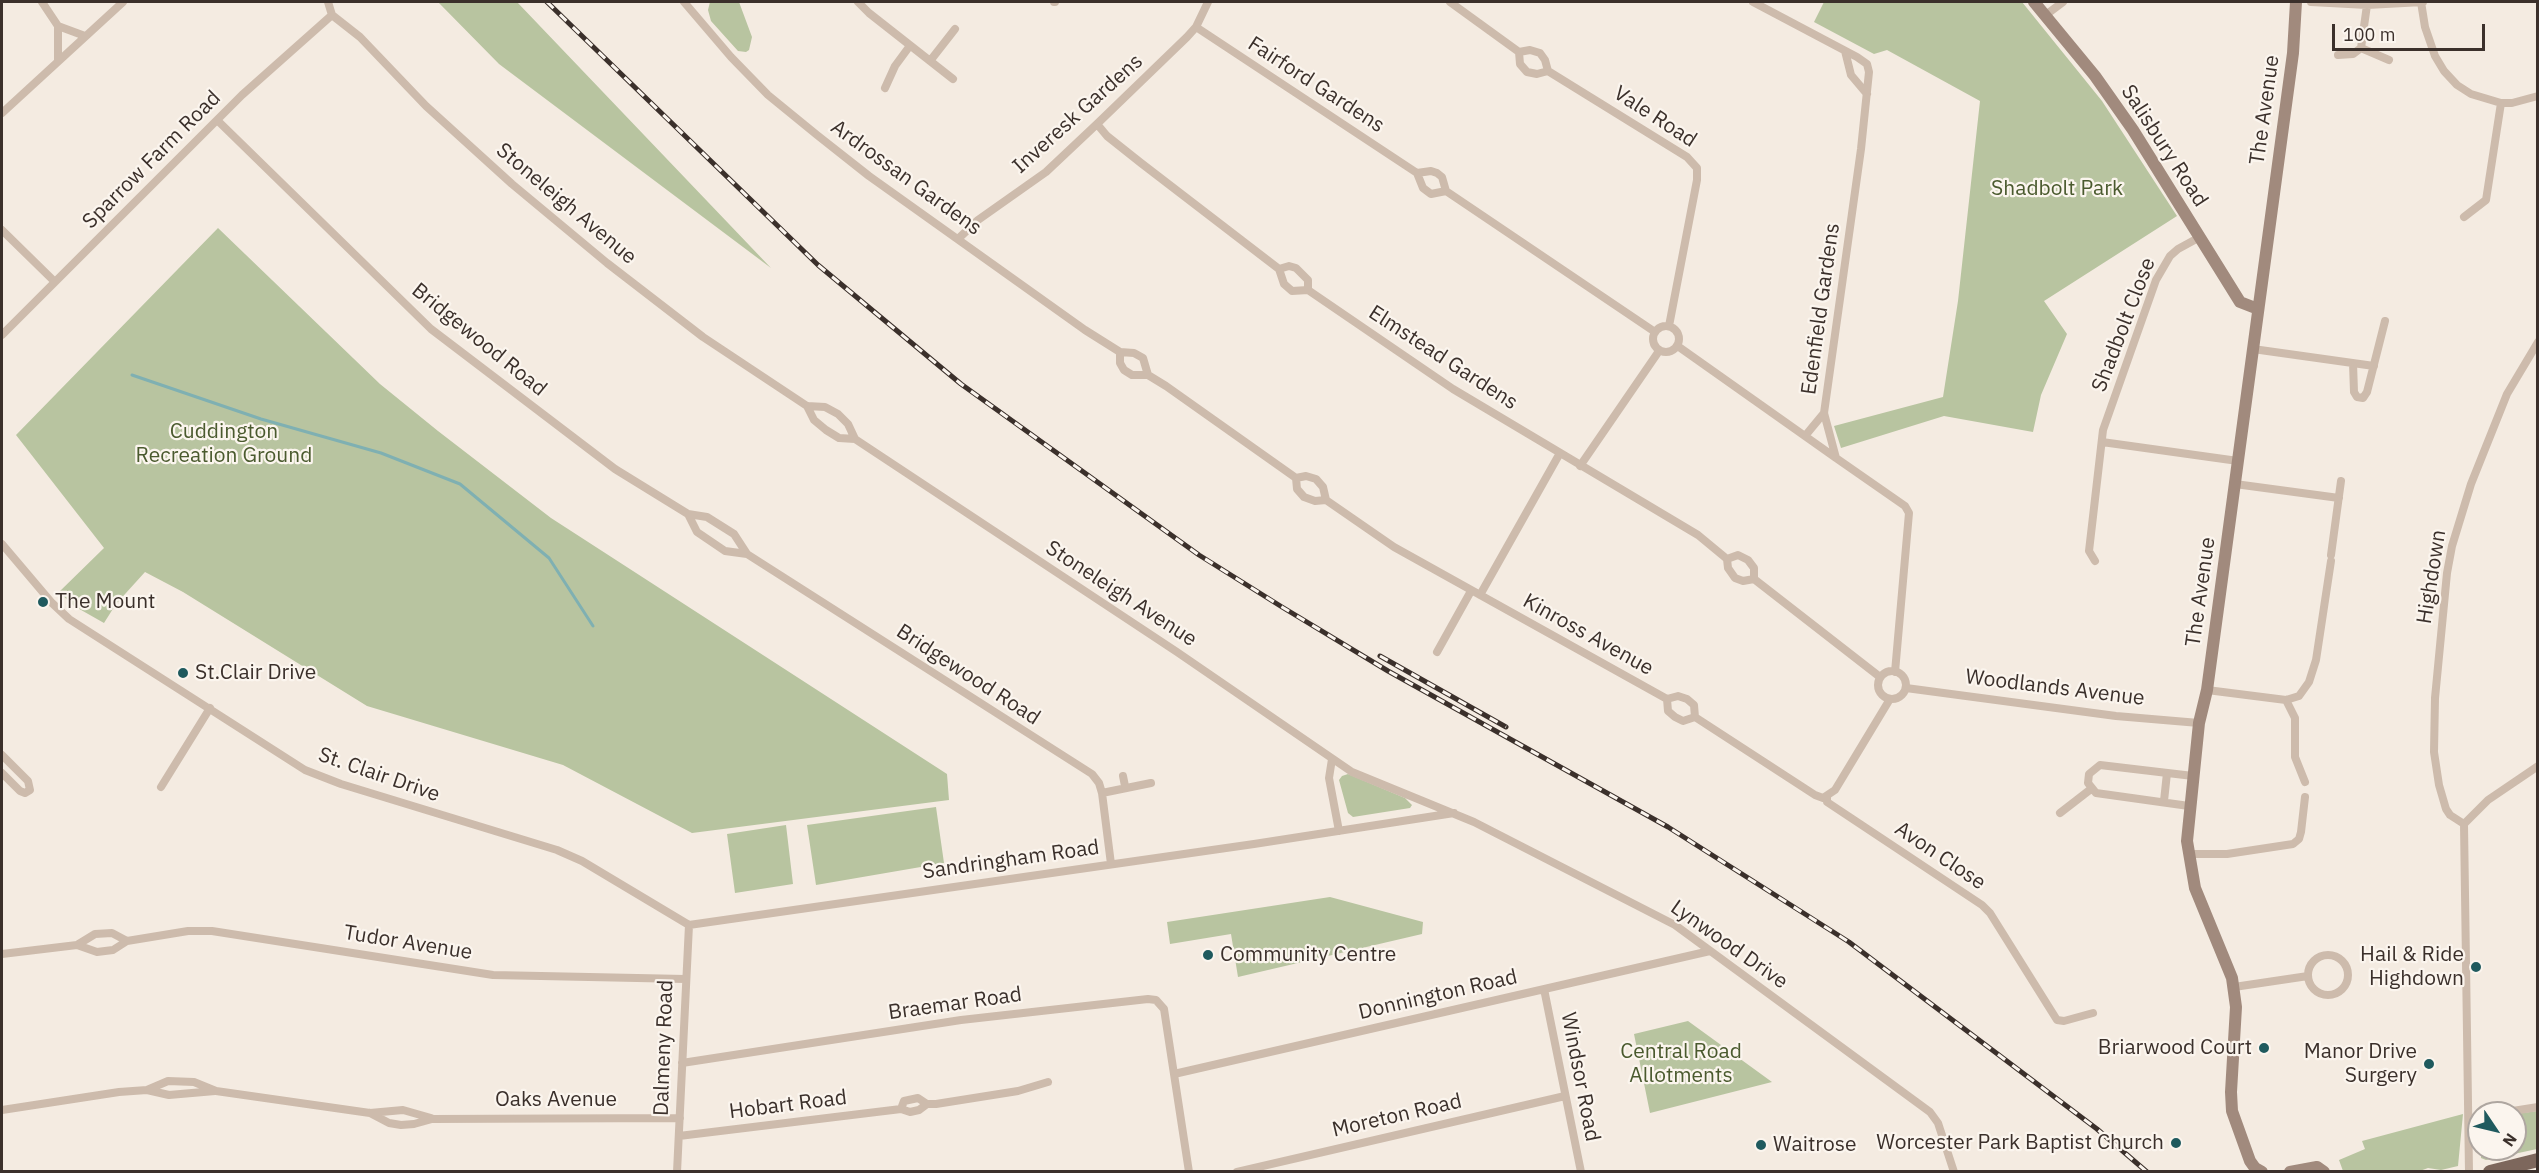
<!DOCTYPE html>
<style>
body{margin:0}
#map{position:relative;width:2539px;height:1173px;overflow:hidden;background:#f4ebe1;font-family:"IBM Plex Sans",sans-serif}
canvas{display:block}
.frame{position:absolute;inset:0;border:3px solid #3b302b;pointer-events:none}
.north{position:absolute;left:2467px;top:1101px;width:60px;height:60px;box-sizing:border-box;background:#fbf5ee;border:2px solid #aea6a0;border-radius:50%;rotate:125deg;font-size:16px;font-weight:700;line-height:24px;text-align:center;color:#3b302b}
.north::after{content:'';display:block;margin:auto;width:21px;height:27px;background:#1f5a5e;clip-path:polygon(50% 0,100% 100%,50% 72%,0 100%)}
.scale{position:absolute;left:2332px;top:24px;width:153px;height:27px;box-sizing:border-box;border:3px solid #3b302b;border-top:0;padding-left:8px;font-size:18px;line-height:21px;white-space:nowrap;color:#3b302b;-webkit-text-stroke:4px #fbf5ee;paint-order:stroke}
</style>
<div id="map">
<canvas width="2539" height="1173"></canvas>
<div class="frame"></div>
<div class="north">N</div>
<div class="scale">100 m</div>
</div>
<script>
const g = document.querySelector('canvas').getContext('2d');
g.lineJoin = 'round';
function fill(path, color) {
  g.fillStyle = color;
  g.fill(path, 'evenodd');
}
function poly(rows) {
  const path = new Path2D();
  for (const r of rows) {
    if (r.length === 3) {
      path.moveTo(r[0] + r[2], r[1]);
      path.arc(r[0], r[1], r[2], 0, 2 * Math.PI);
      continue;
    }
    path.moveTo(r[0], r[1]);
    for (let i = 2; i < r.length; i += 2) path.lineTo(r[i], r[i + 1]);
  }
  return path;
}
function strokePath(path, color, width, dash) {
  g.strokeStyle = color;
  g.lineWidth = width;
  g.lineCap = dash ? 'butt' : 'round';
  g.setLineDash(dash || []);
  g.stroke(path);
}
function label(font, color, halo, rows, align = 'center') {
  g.font = font + ' "IBM Plex Sans",sans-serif';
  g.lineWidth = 4.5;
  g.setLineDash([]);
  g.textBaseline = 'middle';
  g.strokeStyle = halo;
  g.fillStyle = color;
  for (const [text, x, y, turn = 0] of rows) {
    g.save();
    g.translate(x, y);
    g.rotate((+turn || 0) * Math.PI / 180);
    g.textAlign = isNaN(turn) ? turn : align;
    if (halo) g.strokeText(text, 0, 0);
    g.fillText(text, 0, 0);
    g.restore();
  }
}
fill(poly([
 [438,2,517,2,771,268,499,64],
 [710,2,739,2,752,37,749,50,746,52,738,51,711,21,708,10],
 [1824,2,2022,2,2102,101,2177,216,2044,301,2067,334,2041,395,2033,432,1944,416,1841,448,1834,426,1943,397,1958,301,1980,101,1887,50,1874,54,1814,22],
 [218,228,380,384,438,431,551,518,947,774,949,800,692,833,563,765,367,706,183,592,145,572,116,604,104,623,74,606,59,592,104,548,16,435],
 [1348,774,1405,798,1412,805,1410,808,1353,817,1348,813,1339,780,1342,776],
 [936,807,944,863,816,885,807,825],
 [786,825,793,884,735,893,727,834],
 [1330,897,1423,922,1422,934,1238,977,1231,934,1170,944,1167,922],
 [1688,1021,1772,1082,1650,1113,1634,1034],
 [2537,1111,2537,1149,2486,1160,2481,1158,2481,1149,2515,1149,2515,1114],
 [2463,1114,2458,1166,2441,1170,2428,1168,2417,1172,2343,1171,2339,1160,2365,1149,2362,1141]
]), '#b8c4a0');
strokePath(poly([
 [132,375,261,419,381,453,460,484,549,558,593,626]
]), '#7fb0b2', 3);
strokePath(poly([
 [42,2,58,26,58,61],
 [328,2,332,15,360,37,426,106,512,184,607,263,703,337,807,406,825,407,838,414,848,424,855,439],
 [684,2,731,57,768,95,817,135,869,176,1085,330,1120,352,1134,353,1143,358,1148,375],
 [858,2,869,13,953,79],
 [1054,2,1055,2],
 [1450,2,1519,52,1530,50,1540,53,1545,60,1548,71],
 [1753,2,1857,57,1867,64,1869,72,1861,149,1824,413,1836,458,1905,506,1909,513,1895,672],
 [2311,2,2367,5,2423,2],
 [2421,2,2425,27,2435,56,2444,71,2457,85,2471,94,2501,103,2512,103,2538,96],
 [2367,5,2361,48,2389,60],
 [2047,14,2063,2],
 [58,26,85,36],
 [1196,27,1417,173,1423,188,1431,194,1446,191],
 [1845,51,1851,75,1867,94],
 [1519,52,1520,64,1527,72,1537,74,1548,71,1687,157,1697,168,1697,180,1669,326],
 [2338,55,2353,54,2361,48],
 [930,61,955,29],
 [885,88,895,66,909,47],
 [2,113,123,2],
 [217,120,431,329,615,469,688,514,707,517,734,534,747,554],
 [1097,124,1107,136,1141,163,1279,269,1284,284,1292,291,1308,290,1453,389,1698,535,1727,559,1728,568,1735,578,1743,581,1754,579,1880,677],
 [1417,173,1431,171,1437,173,1442,177,1446,191,1655,332],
 [2464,217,2486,200,2501,103],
 [2,230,55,282],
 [958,239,978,220,1046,172,1098,123,1187,37,1196,27,1208,2],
 [1279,269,1289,266,1296,268,1308,280,1308,290],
 [1666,339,13],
 [2,335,242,95,332,15],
 [1679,347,1836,458],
 [2253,349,2374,366],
 [1120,352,1120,363,1124,370,1132,375,1148,375,1166,386,1296,478,1306,476,1316,479,1323,487,1326,500,1394,547,1667,699,1678,696,1687,699,1694,705,1695,717],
 [2353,363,2354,392,2357,397,2363,398,2367,392,2385,321],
 [807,406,814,420,826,430,839,438,855,439,1177,652,1352,772,1474,822,1675,925,1930,1112,1938,1123,1954,1172],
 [1805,436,1824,413],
 [2102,442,2238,461],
 [1580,466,1659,351],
 [1296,478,1297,489,1304,497,1315,501,1326,500],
 [2235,484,2339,498],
 [688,514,697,532,725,551,747,554,1092,774,1099,783,1102,793,1111,864],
 [2,544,52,603,69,619,305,770,341,784,557,850,582,861,689,925],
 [2331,555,2341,481],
 [1727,559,1738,555,1748,560,1754,568,1754,579],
 [2095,561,2089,551,2103,430,2156,280,2170,256,2178,249,2200,237],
 [1480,595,1560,453],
 [1437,652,1471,591],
 [1892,685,14],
 [1906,688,2116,716,2199,723],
 [2207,690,2286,700,2299,696,2309,682,2316,660,2331,561],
 [1667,699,1668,711,1675,717,1683,721,1695,717],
 [2286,700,2295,718,2295,757,2305,782],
 [1695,717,1815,795,1823,798,1835,790,1890,699],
 [2,755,28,781,30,790,25,793,20,791,2,773],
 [1332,759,1329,778,1339,831],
 [1123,776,1125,786],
 [161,787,210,708],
 [1102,793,1151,783],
 [1827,797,1827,802,1982,905,1990,913,2057,1020,2064,1021,2093,1013],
 [2164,801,2167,773],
 [2189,806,2096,793,2088,783,2089,774,2100,765,2193,776],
 [2060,813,2091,789],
 [2464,824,2450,815,2446,809,2439,785,2434,752,2435,698,2447,573,2452,546,2471,484,2507,394,2538,342],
 [2188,854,2227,854,2293,844,2299,839,2301,832,2305,797],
 [689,925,1254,844,1454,813],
 [77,945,97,952,113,950,127,941,188,931,212,931,493,975,685,979],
 [2,954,77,945,95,934,112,933,127,941],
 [2328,975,20],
 [2234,987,2308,976],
 [1544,989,1581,1172],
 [682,1063,961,1020,1148,999,1156,1000,1164,1009,1189,1172],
 [1174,1074,1710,951],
 [147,1090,168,1081,194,1082,216,1091,370,1113,403,1110,431,1118],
 [901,1109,904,1101,918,1098,927,1104,936,1104,1018,1091,1048,1082],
 [2,1110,119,1092,147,1090,169,1095,215,1091],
 [370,1113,389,1123,401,1125,414,1124,432,1119,680,1118],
 [2500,1113,2538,1107],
 [679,1136,901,1109,910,1112,919,1110,927,1104],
 [677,1172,689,925],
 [1237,1172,1565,1096],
 [2469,1172,2464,824,2488,800,2538,766]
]), '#cdbbac', 8);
strokePath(poly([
 [2034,2,2095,76,2133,130,2240,302,2258,309],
 [2262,1172,2255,1168,2250,1161,2232,1111,2231,1092,2236,1007,2232,978,2195,888,2187,841,2199,723,2207,690,2293,53,2296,2],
 [2290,1172,2317,1167,2324,1172]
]), '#a18a7d', 12);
strokePath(poly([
 [2490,1172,2538,1160]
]), '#7d675c', 14);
const rail = poly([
 [547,2,818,265,961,384,1199,555,1282,607,1388,671,1668,827,1849,942,2097,1129,2147,1172],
 [1380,656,1506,727]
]);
strokePath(rail, '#3b302b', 5);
strokePath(rail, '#fbf5ee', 3, [9]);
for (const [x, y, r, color] of [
 [43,602,6,"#1f5a5e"],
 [183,673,6,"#1f5a5e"],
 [1208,955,6,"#1f5a5e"],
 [2476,967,6,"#1f5a5e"],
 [2264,1048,6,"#1f5a5e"],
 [2429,1064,6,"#1f5a5e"],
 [2176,1143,6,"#1f5a5e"],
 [1761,1145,6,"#1f5a5e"]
]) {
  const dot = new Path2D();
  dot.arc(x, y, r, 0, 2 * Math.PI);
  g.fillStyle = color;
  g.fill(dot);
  strokePath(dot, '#fbf5ee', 2);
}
label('21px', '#3b302b', '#fbf5ee', [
 ["Fairford Gardens",1316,85,33],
 ["The Avenue",2265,110,-82],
 ["Inveresk Gardens",1078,114,-42],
 ["Vale Road",1655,117,33],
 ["Salisbury Road",2164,146,57],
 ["Sparrow Farm Road",152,160,-45],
 ["Ardrossan Gardens",906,178,36],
 ["Stoneleigh Avenue",566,204,40],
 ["Edenfield Gardens",1821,309,-82],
 ["Shadbolt Close",2124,325,-69],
 ["Bridgewood Road",479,340,39],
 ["Elmstead Gardens",1443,358,33],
 ["Highdown",2432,577,-81],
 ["The Avenue",2201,592,-82],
 ["Stoneleigh Avenue",1121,594,33],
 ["Kinross Avenue",1588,635,29],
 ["Bridgewood Road",968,675,33],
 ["Woodlands Avenue",2055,688,7],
 ["St. Clair Drive",379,775,19],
 ["Avon Close",1940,856,34],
 ["Sandringham Road",1011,860,-8],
 ["Tudor Avenue",408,943,9],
 ["Lynwood Drive",1729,945,35],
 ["Donnington Road",1438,995,-13],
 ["Braemar Road",955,1004,-8],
 ["Dalmeny Road",664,1048,-88],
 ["Windsor Road",1580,1077,79],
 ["Oaks Avenue",556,1100],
 ["Hobart Road",788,1105,-7],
 ["Moreton Road",1397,1116,-13]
]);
label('21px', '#4a5a2e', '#fbf5ee', [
 ["Shadbolt Park",2057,189],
 ["Cuddington",224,432],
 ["Recreation Ground",224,456],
 ["Central Road",1681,1052],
 ["Allotments",1681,1076]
]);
label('21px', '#3b302b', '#fbf5ee', [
 ["The Mount",55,602],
 ["St.Clair Drive",195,673],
 ["Community Centre",1220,955],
 ["Hail & Ride",2464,955,"right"],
 ["Highdown",2464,979,"right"],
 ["Briarwood Court",2252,1048,"right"],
 ["Manor Drive",2417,1052,"right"],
 ["Surgery",2417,1076,"right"],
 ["Worcester Park Baptist Church",2164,1143,"right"],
 ["Waitrose",1773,1145]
], 'left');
</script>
